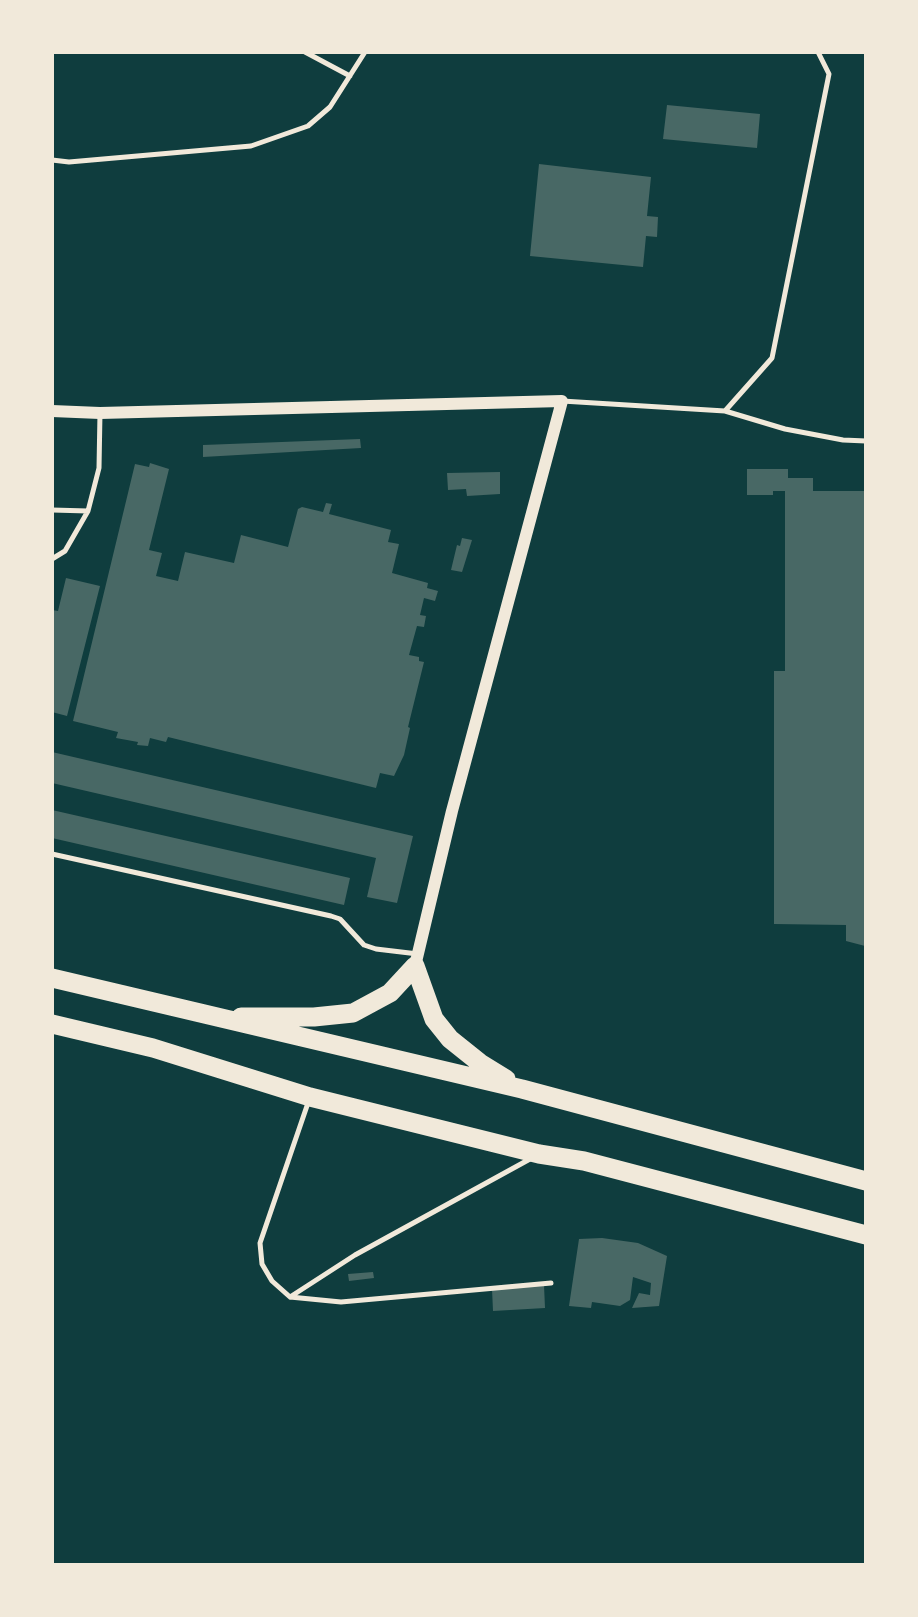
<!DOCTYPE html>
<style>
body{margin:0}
#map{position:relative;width:918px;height:1617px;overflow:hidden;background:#0f3d3e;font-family:Signika,sans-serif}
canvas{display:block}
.frame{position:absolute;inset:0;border:54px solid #f1e9da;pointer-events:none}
</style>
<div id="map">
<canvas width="918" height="1617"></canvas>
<div class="frame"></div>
</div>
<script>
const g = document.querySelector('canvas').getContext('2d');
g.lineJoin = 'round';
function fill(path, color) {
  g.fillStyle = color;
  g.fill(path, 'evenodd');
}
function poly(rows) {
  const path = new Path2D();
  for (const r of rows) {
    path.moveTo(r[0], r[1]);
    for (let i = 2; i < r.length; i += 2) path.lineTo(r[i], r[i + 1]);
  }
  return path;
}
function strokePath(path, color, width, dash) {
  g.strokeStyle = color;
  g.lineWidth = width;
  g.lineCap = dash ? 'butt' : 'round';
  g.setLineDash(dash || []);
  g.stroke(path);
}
fill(poly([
 [667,105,760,114,757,148,663,139],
 [539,164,651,177,647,216,658,217,657,237,646,236,643,267,530,256],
 [360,439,361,448,203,457,203,445],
 [150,463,169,469,149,550,162,553,156,576,178,581,185,552,234,563,241,535,288,547,298,509,302,507,323,512,326,503,332,504,329,514,391,530,388,542,399,544,392,573,428,583,427,588,438,591,435,601,424,598,420,615,426,616,424,627,417,626,409,655,419,657,419,661,424,662,408,727,410,728,404,755,394,776,380,773,376,788,168,737,166,742,150,738,148,746,137,745,138,742,116,738,118,732,73,721,135,464,149,467],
 [747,469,788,469,788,478,813,478,813,491,865,491,865,946,846,941,846,925,774,924,774,671,785,671,785,491,773,491,773,495,747,495],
 [500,472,500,494,467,496,466,489,448,490,447,473],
 [462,538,472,540,462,572,451,570,457,545,460,546],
 [66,578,100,586,67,716,52,712,52,610,58,611],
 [52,752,413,836,397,903,367,897,376,858,52,783],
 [52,810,350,878,344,905,52,838],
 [602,1238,638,1243,667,1256,659,1306,632,1308,639,1293,650,1295,651,1283,633,1277,630,1300,620,1306,592,1302,591,1308,569,1306,579,1239],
 [373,1272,374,1278,349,1281,348,1274],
 [544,1285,545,1308,493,1311,492,1289]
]), '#486865');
strokePath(poly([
 [305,52,350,76],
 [52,160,69,162,251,146,308,126,330,107,365,52],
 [562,401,725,411,785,429,843,440,866,441],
 [725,411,772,358,829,74,818,52],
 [52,510,88,511],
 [52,559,65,551,88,511,99,468,100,413],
 [52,854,331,916,340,919,364,945,376,949,418,954],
 [309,1100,260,1243,262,1264,272,1281,290,1297,341,1302,551,1283],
 [290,1297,355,1255,530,1159]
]), '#f1e9da', 5);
strokePath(poly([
 [52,411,100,413,562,401,452,811,415,966]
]), '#f1e9da', 12);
strokePath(poly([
 [52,978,522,1089,866,1181],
 [241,1017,314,1017,353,1013,390,993,415,966,434,1019,450,1039,480,1063,506,1079],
 [52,1024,153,1048,310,1097,539,1154,584,1161,866,1235]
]), '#f1e9da', 19);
</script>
